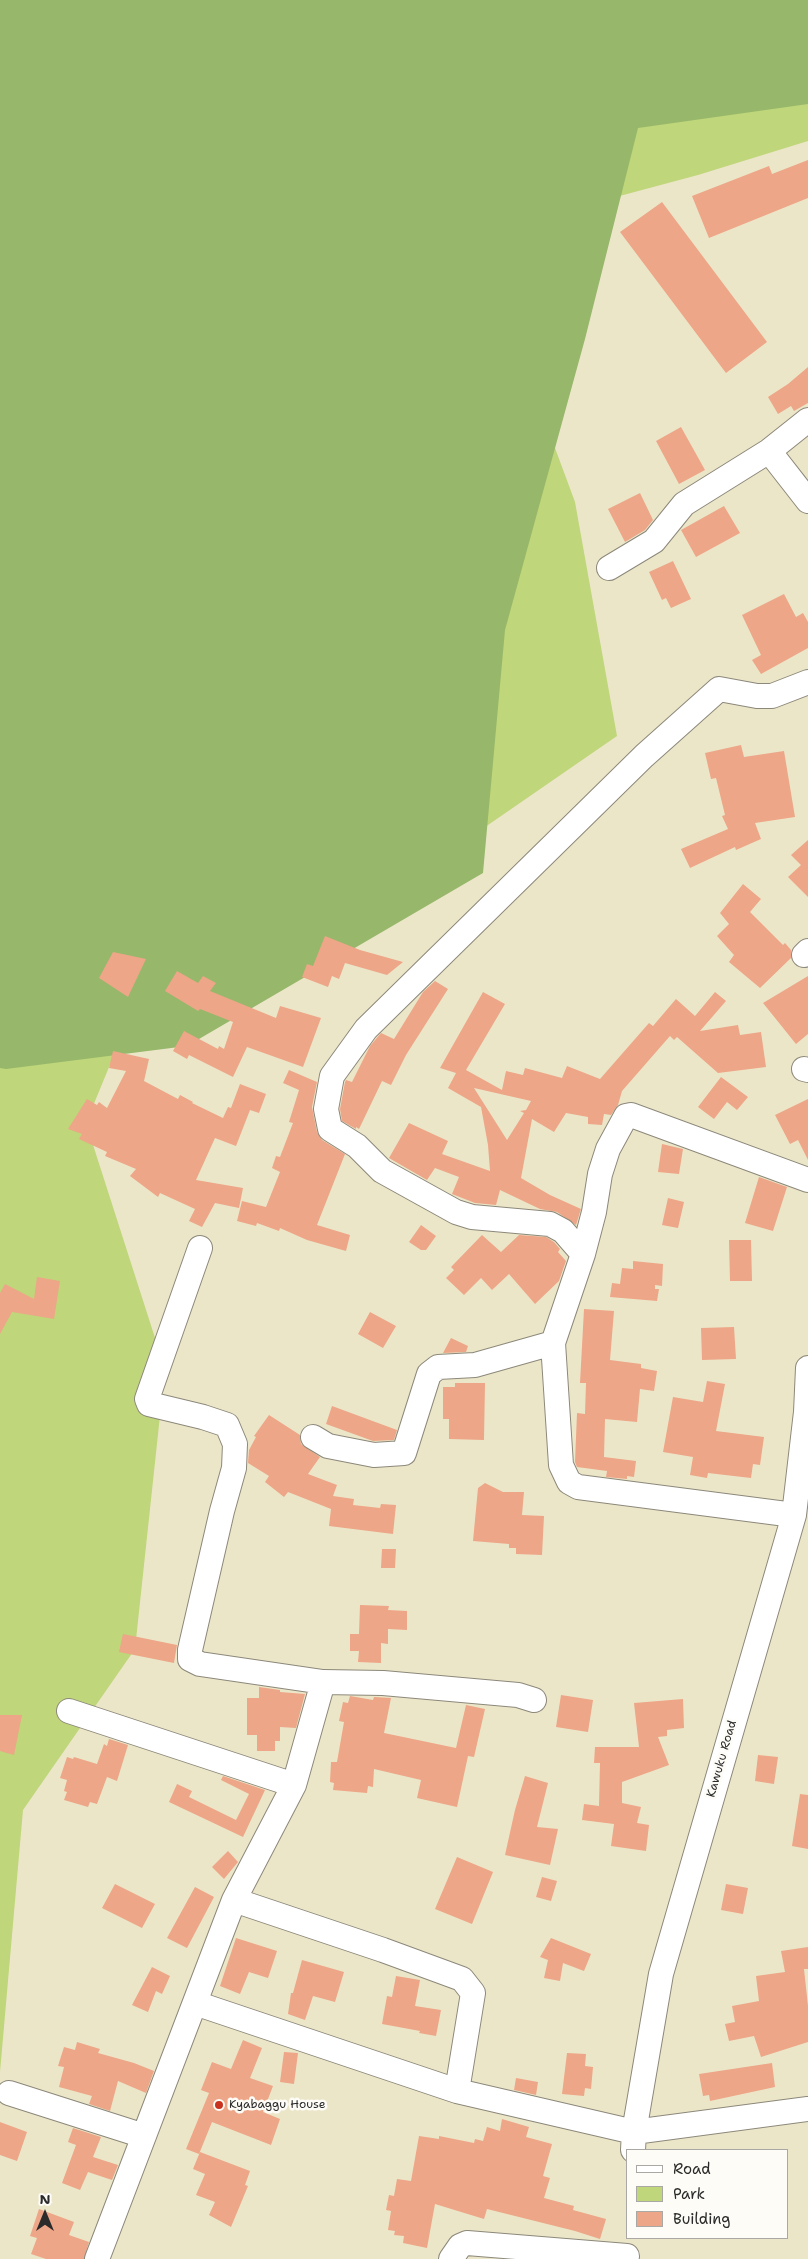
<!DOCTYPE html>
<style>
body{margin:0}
#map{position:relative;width:808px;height:2259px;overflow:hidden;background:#ece6c9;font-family:"Shantell Sans",sans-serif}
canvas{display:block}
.legend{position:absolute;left:626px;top:2149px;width:162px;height:90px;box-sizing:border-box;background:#fdfcf7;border:1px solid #a9a8a5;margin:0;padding:6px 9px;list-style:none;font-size:15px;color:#2b2b2b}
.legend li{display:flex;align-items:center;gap:10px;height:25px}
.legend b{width:25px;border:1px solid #a9a8a5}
.north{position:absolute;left:20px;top:2189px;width:50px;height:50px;-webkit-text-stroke:4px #fdfcf7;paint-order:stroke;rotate:0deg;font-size:14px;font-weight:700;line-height:20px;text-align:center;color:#2b2b2b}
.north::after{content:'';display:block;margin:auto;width:18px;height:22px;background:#2b2b2b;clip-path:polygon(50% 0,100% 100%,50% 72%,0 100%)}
</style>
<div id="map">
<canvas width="808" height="2259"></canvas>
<ul class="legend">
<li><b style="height:6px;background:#fff"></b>Road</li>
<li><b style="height:14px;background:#bfd67a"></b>Park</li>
<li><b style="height:14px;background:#eda687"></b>Building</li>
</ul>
<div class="north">N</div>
</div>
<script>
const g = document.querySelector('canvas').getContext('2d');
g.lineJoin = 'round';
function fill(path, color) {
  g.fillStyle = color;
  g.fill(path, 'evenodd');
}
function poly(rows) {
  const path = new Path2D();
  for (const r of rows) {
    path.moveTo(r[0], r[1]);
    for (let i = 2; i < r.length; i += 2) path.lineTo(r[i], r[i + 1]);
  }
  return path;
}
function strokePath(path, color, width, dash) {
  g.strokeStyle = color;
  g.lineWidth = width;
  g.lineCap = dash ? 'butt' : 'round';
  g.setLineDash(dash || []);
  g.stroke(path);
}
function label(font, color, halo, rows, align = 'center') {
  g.font = font + ' "Shantell Sans",sans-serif';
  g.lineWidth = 5;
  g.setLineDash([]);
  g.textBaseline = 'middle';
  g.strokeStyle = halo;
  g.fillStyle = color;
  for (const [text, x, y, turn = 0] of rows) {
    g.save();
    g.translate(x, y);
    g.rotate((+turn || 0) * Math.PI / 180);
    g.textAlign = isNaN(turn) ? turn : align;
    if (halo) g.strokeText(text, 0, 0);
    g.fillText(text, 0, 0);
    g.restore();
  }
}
fill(poly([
 [0,0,808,0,808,141,698,175,586,205,508,321,575,502,617,736,417,874,156,953,86,1123,165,1369,135,1649,23,1810,0,2072]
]), '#bfd67a');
fill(poly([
 [0,0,808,0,808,104,638,128,585,339,505,630,483,873,187,1046,6,1069,0,1068]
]), '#97b76a');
fill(poly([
 [808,160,808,198,709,238,692,196,769,166,772,174],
 [662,202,767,342,726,373,620,232],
 [808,367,808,403,794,411,791,406,778,414,768,397,788,384],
 [681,427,705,470,679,484,656,441],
 [640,493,653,520,645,530,625,542,608,509],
 [724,506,740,533,696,557,681,530],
 [673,561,691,599,671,608,666,598,662,600,649,572],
 [784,594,796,617,803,613,808,622,808,648,761,674,752,660,761,655,742,615],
 [741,745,744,757,784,751,795,817,755,823,761,839,736,850,735,847,690,868,681,849,728,829,722,816,725,815,716,778,711,779,705,753],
 [808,840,808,897,788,877,801,865,791,855],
 [743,884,761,899,750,912,783,945,785,943,791,950,791,958,760,988,729,962,734,955,717,936,729,924,720,913],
 [325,936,360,950,403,962,387,975,345,963,339,979,332,976,328,987,302,977,307,964,313,966],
 [113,952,146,959,128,997,99,978],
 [177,971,198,983,203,976,216,983,210,991,276,1018,280,1006,321,1018,303,1067,247,1047,233,1077,189,1055,187,1059,173,1051,184,1031,218,1049,219,1046,224,1049,233,1022,200,1009,198,1011,165,991],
 [808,976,808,1034,796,1044,763,1003],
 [435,981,448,989,406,1055,391,1085,382,1081,359,1129,356,1127,356,1129,342,1121,340,1109,345,1082,346,1080,352,1082,370,1046,381,1033,394,1039,423,992],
 [483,992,505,1004,466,1070,502,1090,506,1071,523,1075,525,1068,562,1078,567,1066,600,1079,649,1023,653,1026,676,999,695,1016,715,992,726,1001,700,1031,738,1025,740,1035,761,1032,766,1067,718,1073,677,1037,674,1040,670,1036,622,1091,618,1105,611,1115,604,1114,602,1125,588,1124,588,1117,566,1113,554,1132,532,1119,521,1178,550,1195,581,1209,576,1225,557,1212,540,1209,500,1190,496,1205,475,1203,452,1194,459,1177,435,1168,427,1180,389,1158,409,1123,448,1141,442,1154,490,1171,488,1145,481,1107,448,1088,456,1073,440,1068],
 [474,1088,531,1101,526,1110,520,1111,524,1113,507,1140],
 [113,1051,149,1059,144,1081,178,1099,180,1095,193,1102,192,1103,223,1118,228,1107,231,1108,240,1084,266,1094,259,1113,250,1110,236,1146,215,1138,196,1180,243,1188,239,1208,215,1203,202,1227,189,1221,195,1209,160,1193,158,1197,130,1176,136,1169,105,1156,107,1152,79,1139,82,1134,68,1129,87,1099,97,1105,99,1102,107,1108,126,1071,109,1068],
 [289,1070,317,1082,312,1107,317,1132,322,1140,345,1154,317,1225,350,1235,346,1251,307,1240,280,1228,279,1231,257,1223,256,1226,237,1221,242,1201,266,1207,280,1172,272,1168,276,1156,280,1157,293,1123,289,1122,299,1090,283,1083],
 [721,1077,748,1097,737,1110,727,1102,714,1119,698,1107],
 [808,1099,808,1160,798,1140,790,1144,775,1115],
 [662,1144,683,1149,679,1174,658,1172],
 [759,1177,787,1187,773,1231,745,1223],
 [668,1198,684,1202,678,1228,662,1225],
 [421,1225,436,1236,426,1250,421,1250,409,1242],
 [482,1235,501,1252,519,1235,546,1237,554,1242,560,1249,558,1252,566,1261,559,1281,535,1304,509,1274,492,1290,481,1278,464,1295,446,1278,454,1270,451,1267],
 [729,1240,751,1240,752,1281,730,1281],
 [633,1261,663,1264,662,1286,655,1285,655,1289,659,1289,657,1301,610,1297,612,1283,620,1284,622,1268,633,1269],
 [37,1277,60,1281,54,1319,12,1312,0,1334,0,1293,5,1284,34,1299],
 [584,1309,614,1311,610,1360,641,1364,641,1368,657,1371,654,1391,640,1389,637,1422,605,1419,604,1457,636,1461,634,1477,627,1476,627,1479,606,1477,607,1471,577,1467,575,1462,577,1413,585,1414,586,1383,580,1383],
 [370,1312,396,1326,383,1348,358,1334],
 [734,1327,736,1359,702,1360,701,1328],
 [451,1338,468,1346,466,1352,443,1353],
 [707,1381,725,1384,716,1431,764,1437,760,1465,753,1464,751,1478,708,1473,707,1478,690,1475,693,1457,663,1452,673,1397,703,1402],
 [455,1383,485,1383,484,1440,449,1439,449,1419,443,1419,443,1387,455,1387],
 [332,1406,397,1430,394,1440,373,1441,326,1424],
 [269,1415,300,1435,301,1444,320,1457,308,1474,337,1485,333,1496,354,1499,353,1505,380,1508,381,1504,396,1505,393,1534,329,1526,331,1509,288,1492,284,1497,265,1482,269,1476,248,1463,249,1450,256,1437,254,1436],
 [485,1483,503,1492,524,1492,522,1515,544,1516,542,1555,516,1554,516,1548,509,1548,509,1544,473,1541,478,1488],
 [382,1549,396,1549,395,1568,381,1568],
 [360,1605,389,1606,388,1610,407,1611,407,1630,388,1629,388,1644,381,1643,381,1663,358,1662,359,1651,350,1651,350,1634,359,1634],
 [123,1634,177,1645,174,1663,119,1652],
 [259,1687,280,1690,280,1692,305,1694,296,1728,280,1727,280,1741,275,1741,275,1751,257,1751,257,1735,247,1735,247,1698,259,1698],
 [561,1695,593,1700,588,1732,556,1727],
 [350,1696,373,1700,374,1697,391,1698,384,1733,456,1748,466,1705,485,1709,474,1757,468,1756,457,1807,417,1798,421,1780,374,1769,373,1787,368,1786,367,1793,333,1790,334,1783,330,1782,331,1762,337,1762,344,1722,339,1721,343,1702,348,1703],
 [683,1699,684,1728,667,1730,667,1736,658,1737,669,1765,622,1782,622,1803,641,1807,637,1823,649,1825,646,1851,611,1846,614,1824,582,1820,584,1804,599,1806,600,1763,594,1763,595,1747,639,1747,634,1703],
 [0,1715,22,1715,14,1755,0,1751],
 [109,1739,128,1745,117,1781,107,1777,97,1804,90,1802,88,1807,64,1800,67,1792,64,1791,67,1780,60,1778,67,1757,73,1759,74,1757,97,1764,104,1744,107,1746],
 [758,1755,778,1757,774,1784,755,1781],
 [223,1776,265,1790,243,1837,169,1802,177,1784,192,1791,189,1797,236,1820,249,1794,221,1780],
 [525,1776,548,1783,537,1827,558,1829,550,1865,505,1855,515,1810],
 [800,1794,808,1795,808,1849,792,1846],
 [228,1851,238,1862,224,1879,212,1867],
 [457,1857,493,1872,472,1924,435,1909],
 [542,1877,557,1881,551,1901,536,1897],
 [115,1884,155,1904,142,1928,102,1908],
 [726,1884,748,1888,743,1914,721,1910],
 [195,1887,214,1897,187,1948,167,1938],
 [236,1938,277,1951,268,1978,249,1972,240,1994,220,1986],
 [551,1938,591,1954,584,1971,563,1963,560,1981,544,1978,548,1960,540,1957],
 [808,1947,808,1969,804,1969,808,2006,808,2042,761,2057,754,2036,729,2041,725,2024,735,2022,732,2006,759,2001,756,1976,785,1972,781,1951],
 [302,1960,344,1972,335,2002,313,1996,305,2020,288,2014,291,1993,293,1993],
 [152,1967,170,1976,162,1994,156,1991,148,2012,132,2005],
 [396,1976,420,1980,415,2006,441,2010,436,2036,419,2033,420,2031,382,2024,387,1996,392,1997],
 [243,2040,262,2048,250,2078,273,2086,263,2112,280,2119,271,2145,212,2122,199,2154,186,2149,209,2093,201,2090,212,2062,231,2069],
 [77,2042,100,2049,98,2053,134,2063,154,2071,146,2093,118,2081,110,2111,89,2104,92,2096,59,2087,64,2067,58,2066,64,2047,75,2050],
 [284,2052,298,2053,294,2084,280,2082],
 [567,2053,586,2054,585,2066,593,2067,591,2089,585,2088,584,2096,562,2094],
 [772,2063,775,2087,710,2101,709,2095,703,2096,699,2074],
 [516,2078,538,2082,536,2095,514,2090],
 [502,2119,529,2127,526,2137,552,2144,543,2176,550,2178,544,2198,574,2206,573,2210,606,2219,600,2239,575,2231,487,2209,484,2219,435,2204,427,2248,403,2243,404,2236,394,2235,395,2231,388,2230,391,2211,386,2210,389,2195,394,2196,397,2179,411,2181,419,2136,439,2139,439,2136,474,2143,475,2139,483,2141,487,2127,500,2131],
 [0,2122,27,2132,17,2161,0,2155],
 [73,2128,101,2137,93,2157,118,2165,112,2180,88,2172,80,2190,62,2183,76,2145,68,2142],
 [200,2152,250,2171,245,2185,248,2186,231,2227,209,2215,215,2202,196,2195,205,2174,193,2169],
 [39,2209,74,2222,69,2235,89,2242,84,2259,46,2259,31,2254,37,2238,30,2236]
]), '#eda687');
const minor = poly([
 [769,451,808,501],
 [609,568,654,541,684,504,769,451,808,420],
 [804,955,808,951],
 [804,1069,808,1070],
 [200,1248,147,1399,149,1404,203,1417,227,1425,235,1444,234,1468,222,1511,190,1650,190,1659,200,1664,323,1682,383,1683,518,1695,534,1700],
 [583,1254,563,1231,550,1224,472,1217,456,1212,382,1171,357,1146,330,1129,326,1109,332,1076,366,1029,644,756,719,689,757,696,772,696,808,682],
 [313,1437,328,1446,374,1455,404,1453,429,1374,438,1367,475,1365,553,1343],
 [794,1515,578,1487,569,1482,561,1465,553,1343,583,1254,594,1212,600,1174,608,1149,626,1116,631,1115,808,1180],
 [69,1711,294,1785],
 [234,1900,383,1950,462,1979,473,1993,457,2091],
 [195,2003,457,2091,634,2132,808,2109],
 [9,2093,144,2136],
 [633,2150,634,2132,661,1974,794,1515,806,1412,808,1368],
 [97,2259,234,1900,294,1785,323,1682],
 [451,2259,460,2246,467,2243,627,2256]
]);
strokePath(minor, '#8c887a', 26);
strokePath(minor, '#fff', 24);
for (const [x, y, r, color] of [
 [219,2105,5,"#c8321e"]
]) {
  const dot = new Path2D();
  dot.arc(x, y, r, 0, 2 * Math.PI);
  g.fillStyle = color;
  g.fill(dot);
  strokePath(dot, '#fdfcf7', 2);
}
label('12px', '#2b2b2b', '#fdfcf7', [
 ["Kawuku Road",722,1759,-74]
]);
label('12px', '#2b2b2b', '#fdfcf7', [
 ["Kyabaggu House",229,2105]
], 'left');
</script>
